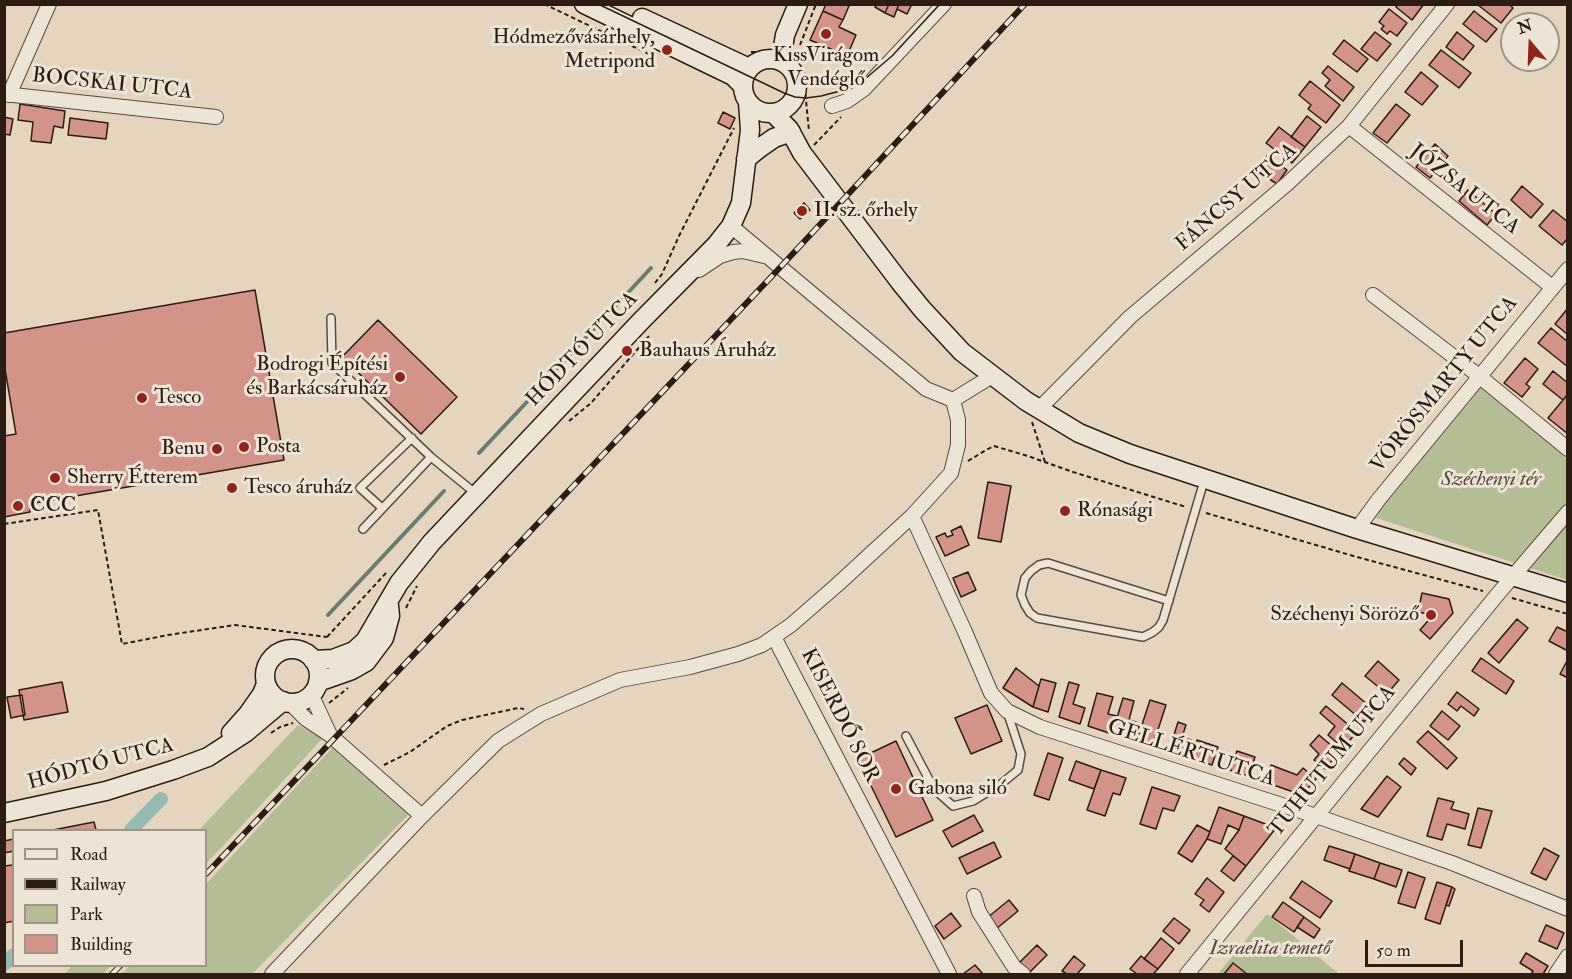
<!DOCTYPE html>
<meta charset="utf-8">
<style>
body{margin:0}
#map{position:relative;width:1572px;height:979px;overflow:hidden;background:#e5d5be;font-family:"IM FELL Double Pica",serif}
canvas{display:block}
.frame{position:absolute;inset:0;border:6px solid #2d1c12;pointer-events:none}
.legend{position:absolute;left:12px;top:829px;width:195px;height:138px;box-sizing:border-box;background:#eee4d5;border:2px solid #a19487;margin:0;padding:8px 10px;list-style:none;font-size:18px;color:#2d1c12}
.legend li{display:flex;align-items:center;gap:12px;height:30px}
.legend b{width:30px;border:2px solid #a19487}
.north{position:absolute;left:1500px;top:12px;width:60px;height:60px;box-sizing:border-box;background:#eee4d5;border:2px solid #a19487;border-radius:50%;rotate:341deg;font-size:16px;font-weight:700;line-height:24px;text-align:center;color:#2d1c12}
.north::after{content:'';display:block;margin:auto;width:21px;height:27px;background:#8f2418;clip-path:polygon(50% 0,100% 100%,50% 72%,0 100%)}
.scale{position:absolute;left:1365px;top:940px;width:98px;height:27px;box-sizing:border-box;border:3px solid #2d1c12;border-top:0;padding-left:8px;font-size:18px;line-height:21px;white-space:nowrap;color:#2d1c12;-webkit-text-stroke:4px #eee4d5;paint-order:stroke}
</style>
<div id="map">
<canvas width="1572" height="979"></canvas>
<div class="frame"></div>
<ul class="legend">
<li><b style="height:8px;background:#eee4d5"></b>Road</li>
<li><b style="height:8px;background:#2d1c12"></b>Railway</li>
<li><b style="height:16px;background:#b4bd93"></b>Park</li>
<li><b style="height:16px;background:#d29389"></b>Building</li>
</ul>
<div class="north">N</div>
<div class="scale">50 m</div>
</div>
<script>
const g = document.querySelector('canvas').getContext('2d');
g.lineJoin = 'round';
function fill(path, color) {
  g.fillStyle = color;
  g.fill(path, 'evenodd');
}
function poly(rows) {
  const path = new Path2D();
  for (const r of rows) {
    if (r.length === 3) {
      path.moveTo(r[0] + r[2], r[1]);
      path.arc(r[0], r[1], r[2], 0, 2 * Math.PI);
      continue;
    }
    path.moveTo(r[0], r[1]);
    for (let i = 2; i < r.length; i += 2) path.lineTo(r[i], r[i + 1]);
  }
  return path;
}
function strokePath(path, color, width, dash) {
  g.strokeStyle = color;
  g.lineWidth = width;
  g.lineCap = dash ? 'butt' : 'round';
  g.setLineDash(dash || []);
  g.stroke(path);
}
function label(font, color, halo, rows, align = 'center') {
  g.font = font + ' "IM FELL Double Pica",serif';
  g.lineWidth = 6;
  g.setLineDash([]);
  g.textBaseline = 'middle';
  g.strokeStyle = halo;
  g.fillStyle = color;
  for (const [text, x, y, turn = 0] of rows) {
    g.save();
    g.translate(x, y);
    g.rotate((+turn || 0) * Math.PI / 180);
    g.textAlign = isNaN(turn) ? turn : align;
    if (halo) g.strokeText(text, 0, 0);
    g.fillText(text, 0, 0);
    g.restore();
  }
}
fill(poly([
 [1479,376,1567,449,1567,580,1367,515],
 [298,725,323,738,206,864,206,830,199,830],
 [333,747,410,813,252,974,121,974,130,966,206,966,206,884],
 [1267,914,1339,974,1218,974],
 [72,966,111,966,103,974,64,974]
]), '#b4bd93');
strokePath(poly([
 [550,376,651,268],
 [479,453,540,388],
 [328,615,444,491]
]), '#6c7a71', 4);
strokePath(poly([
 [131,830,161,799],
 [4,964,14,955]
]), '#96b9b1', 14);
const building = poly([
 [826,4,845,4,849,6,843,20,823,11,826,4],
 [876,4,889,4,885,13,875,7,876,4],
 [889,4,899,4,894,17,885,13,889,4],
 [899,4,912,4,907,14,897,9,899,4],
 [1398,4,1424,4,1412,20,1396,7,1398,4],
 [1479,4,1509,4,1513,8,1501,23,1478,5,1479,4],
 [1389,9,1407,23,1397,36,1390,31,1387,34,1381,29,1384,26,1379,22,1389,9],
 [823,11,843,20,839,27,856,35,847,56,810,40,823,11],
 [1474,11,1497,29,1486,42,1463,24,1474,11],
 [1375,32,1391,44,1377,61,1361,49,1375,32],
 [1457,32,1474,46,1463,60,1446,47,1457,32],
 [1344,40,1368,59,1357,72,1333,54,1344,40],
 [1441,50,1471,73,1459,88,1429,65,1441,50],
 [1328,66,1354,87,1343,101,1325,86,1330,80,1322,73,1328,66],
 [1421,72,1438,86,1422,105,1405,92,1421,72],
 [1310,81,1340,105,1326,123,1308,109,1311,105,1299,95,1310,81],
 [20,104,65,111,63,128,54,126,51,143,31,141,33,122,18,120,20,104],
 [1396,104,1410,115,1387,143,1373,133,1396,104],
 [723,112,735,118,730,129,718,123,723,112],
 [1307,116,1321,127,1305,147,1291,137,1307,116],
 [4,117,13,119,10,135,4,134,4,117],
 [70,118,108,123,106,139,68,135,70,118],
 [1279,127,1305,147,1292,163,1266,143,1279,127],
 [1435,144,1448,156,1430,178,1416,167,1435,144],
 [1267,156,1287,170,1277,184,1257,171,1267,156],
 [1522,186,1543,204,1531,218,1511,200,1522,186],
 [1468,190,1496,214,1487,225,1459,201,1468,190],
 [804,203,810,210,800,219,794,213,804,203],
 [1553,210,1568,222,1568,238,1562,245,1539,226,1553,210],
 [255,290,284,460,29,504,30,512,4,517,4,436,16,434,4,363,4,333,255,290],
 [1568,308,1568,333,1567,334,1555,324,1568,308],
 [378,320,457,397,421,434,342,357,378,320],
 [1551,328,1568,342,1568,367,1538,343,1551,328],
 [1525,358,1538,369,1526,384,1530,387,1522,397,1504,383,1525,358],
 [1553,371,1568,383,1568,394,1563,400,1543,384,1553,371],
 [1568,394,1568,434,1548,418,1568,394],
 [988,482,1011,486,1001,542,978,538,988,482],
 [961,526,969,545,945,556,936,537,945,533,947,537,953,535,951,531,961,526],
 [968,572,976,590,961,597,953,578,968,572],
 [1422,593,1449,599,1453,613,1430,639,1420,630,1433,615,1418,612,1422,593],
 [1517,619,1528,628,1499,663,1488,653,1517,619],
 [1557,627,1568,632,1568,647,1566,650,1549,641,1557,627],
 [1481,658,1514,681,1506,694,1472,671,1481,658],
 [1568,659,1568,678,1560,674,1568,659],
 [1378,661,1399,680,1387,694,1365,676,1378,661],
 [1016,668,1039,686,1033,707,1003,688,1016,668],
 [1041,679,1056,683,1048,712,1033,707,1041,679],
 [62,682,68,712,24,720,19,690,62,682],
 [1069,682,1079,685,1073,704,1085,708,1080,724,1059,717,1069,682],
 [1342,683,1374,710,1364,722,1332,695,1342,683],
 [1457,692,1479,709,1474,716,1461,706,1457,711,1448,704,1457,692],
 [1097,693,1113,697,1108,714,1117,716,1112,734,1088,726,1097,693],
 [22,695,25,715,11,718,7,697,22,695],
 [1123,698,1134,701,1129,720,1136,722,1131,739,1112,734,1123,698],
 [1150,700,1166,705,1153,745,1137,740,1150,700],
 [987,705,1002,741,971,754,955,718,987,705],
 [1326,706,1357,732,1343,748,1328,735,1335,726,1320,713,1326,706],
 [1442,711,1460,726,1448,740,1430,726,1442,711],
 [1178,722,1186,725,1182,737,1191,740,1185,756,1169,751,1178,722],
 [1428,731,1457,758,1447,769,1417,742,1428,731],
 [1319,735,1339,752,1325,769,1314,760,1319,754,1310,745,1319,735],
 [1197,740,1218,747,1212,765,1191,758,1197,740],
 [896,741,933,820,896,837,858,759,896,741],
 [1237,751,1255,757,1249,776,1230,770,1237,751],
 [1048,753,1063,758,1049,800,1034,795,1048,753],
 [1404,758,1416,768,1411,775,1399,764,1404,758],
 [1076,761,1101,770,1094,789,1069,780,1076,761],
 [1271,765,1297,775,1303,768,1316,779,1302,795,1265,782,1271,765],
 [1101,770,1126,778,1120,795,1113,793,1105,816,1087,810,1101,770],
 [1387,776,1401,787,1378,817,1361,809,1387,776],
 [1152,787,1180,796,1174,811,1163,808,1156,829,1140,824,1152,787],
 [1438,798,1454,802,1451,809,1469,814,1465,829,1447,824,1442,840,1427,836,1438,798],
 [1219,807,1244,816,1239,830,1228,825,1221,844,1207,839,1219,807],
 [1478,808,1492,811,1481,848,1468,845,1478,808],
 [974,815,983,831,952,847,943,831,974,815],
 [1244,816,1276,828,1246,866,1225,849,1239,830,1244,816],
 [94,822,96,830,53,830,94,822],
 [1197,825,1210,832,1207,839,1192,862,1178,853,1197,825],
 [14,839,14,851,4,853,4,841,14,839],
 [994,842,1001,857,967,874,959,858,994,842],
 [1329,846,1355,854,1350,869,1324,860,1329,846],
 [1544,848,1559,856,1546,880,1531,873,1544,848],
 [1355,854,1380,863,1374,879,1349,871,1355,854],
 [1233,856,1246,866,1234,881,1221,871,1233,856],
 [1380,863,1402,870,1396,887,1374,879,1380,863],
 [13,865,14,921,4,923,4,866,13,865],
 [1408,872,1425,878,1415,908,1398,903,1408,872],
 [1207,878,1224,892,1209,912,1200,905,1204,900,1195,894,1207,878],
 [1302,881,1332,901,1320,918,1290,898,1302,881],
 [1437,882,1452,887,1440,924,1425,919,1437,882],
 [1452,887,1455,889,1449,906,1446,905,1452,887],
 [1009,900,1018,911,996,929,987,918,1009,900],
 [1283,902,1304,917,1294,932,1272,917,1283,902],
 [951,913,961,926,944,939,935,926,951,913],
 [1304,917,1320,929,1314,938,1297,927,1304,917],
 [1174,918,1190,930,1179,944,1163,931,1174,918],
 [1546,925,1564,933,1557,949,1539,941,1546,925],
 [1161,938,1174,949,1158,969,1144,959,1161,938],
 [1037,945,1047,955,1029,973,1019,963,1037,945],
 [1526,953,1548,966,1543,974,1531,974,1533,971,1520,963,1526,953],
 [1074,956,1085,965,1077,974,1067,974,1062,971,1074,956],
 [1141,956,1158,969,1153,974,1137,974,1130,969,1141,956],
 [1233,963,1247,974,1224,974,1233,963],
 [975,965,983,974,963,974,975,965]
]);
fill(building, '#d29389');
strokePath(building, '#2d1c12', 1.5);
const lane = poly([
 [331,318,332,363,431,457,475,493],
 [382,508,360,488,412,438],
 [363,529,431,457],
 [1169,601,1048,563,1039,565,1031,571,1025,578,1021,595,1025,605,1030,613,1037,618,1143,637,1153,632,1159,627,1163,620,1204,481],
 [906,736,934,789,953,806,973,801,1001,784,1018,770,1021,754,1007,711]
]);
const street = poly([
 [4,94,216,117],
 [9,95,49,4],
 [832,106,847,101,864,89,944,4],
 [1349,126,1552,287],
 [731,226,926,389,953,400],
 [699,270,720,256,733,252,743,251,764,256],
 [1373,295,1479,376,1568,449],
 [953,400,992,376],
 [1039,409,1130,317,1287,184,1349,126,1447,4],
 [912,516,965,632,991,693,1007,711,1040,727,1316,816,1452,863,1568,909],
 [1357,529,1379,499,1568,269],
 [774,637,949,974],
 [311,694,330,735],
 [290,703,306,719,330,735,422,816],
 [974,896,979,912,1014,967,1023,974],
 [272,974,422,816,498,741,541,714,620,680,690,667,738,654,762,645,791,625,837,585,912,516,951,473,958,445,958,420,953,400],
 [1187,974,1497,595,1568,512],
 [1556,974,1568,956]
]);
const secondary = poly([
 [584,4,733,76,742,85],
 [642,18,749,68],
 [770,86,27],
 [783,62,782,54,785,35,798,4],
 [773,113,789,129,802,153,900,282,922,309,962,352,1026,401,1079,433,1130,454,1357,529,1568,593],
 [746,159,761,147,774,138,791,132],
 [292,676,27],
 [313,660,333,659,354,651,365,641,399,583,432,542,641,321,716,245,731,226,741,203,750,130,748,102],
 [318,682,352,670,366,662,384,638,390,616,389,606],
 [231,733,248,714,262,694,266,684],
 [4,813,106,791,173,770,208,757,245,733,283,701]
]);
strokePath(lane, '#5b4a3d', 10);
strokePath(street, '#5b4a3d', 16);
strokePath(secondary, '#2d1c12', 21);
strokePath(poly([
 [544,4,653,56],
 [800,45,816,4],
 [751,52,766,52],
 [796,67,801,72,805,90,809,131],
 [814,145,841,117],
 [655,283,662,274,679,236,734,128],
 [569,421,591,403,649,336],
 [1032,422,1045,462],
 [968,461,986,450,994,446,1028,456,1073,472,1186,507],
 [1206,513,1357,557,1483,591],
 [4,524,98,510,122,644,168,635,235,625,327,637],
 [1512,598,1568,614],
 [406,608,417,586],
 [327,637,386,573],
 [329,703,348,688],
 [271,733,280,727,293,723],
 [384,765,410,752,447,726,462,720,518,708,524,709]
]), '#2d1c12', 2, [4.5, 3]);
strokePath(lane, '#eee4d5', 7);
strokePath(street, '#eee4d5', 14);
strokePath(secondary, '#eee4d5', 18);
strokePath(poly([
 [598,4,784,93,795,97,806,98,821,96,844,90,865,79,892,56,940,4]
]), '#2d1c12', 1.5);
const rail = poly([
 [206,874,773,275,1025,4],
 [112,974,120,966]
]);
strokePath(rail, '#2d1c12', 6);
strokePath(rail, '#eee4d5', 4, [11]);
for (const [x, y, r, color] of [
 [826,34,6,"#8f2418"],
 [667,50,6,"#8f2418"],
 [802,211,6,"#8f2418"],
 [627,351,6,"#8f2418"],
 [400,377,6,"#8f2418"],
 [142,398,6,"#8f2418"],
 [244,447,6,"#8f2418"],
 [217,449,6,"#8f2418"],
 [55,478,6,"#8f2418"],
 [232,488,6,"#8f2418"],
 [18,506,6,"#8f2418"],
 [1065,511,6,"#8f2418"],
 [1431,615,6,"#8f2418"],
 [896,789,6,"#8f2418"]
]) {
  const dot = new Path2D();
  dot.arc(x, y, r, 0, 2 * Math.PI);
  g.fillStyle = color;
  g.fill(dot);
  strokePath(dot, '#eee4d5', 2);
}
label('21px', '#2d1c12', '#eee4d5', [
 ["Hódmezővásárhely,",655,38,"right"],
 ["Metripond",655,62,"right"],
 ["KissVirágom",826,56,"center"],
 ["Vendéglő",826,80,"center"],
 ["II. sz. őrhely",814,211],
 ["Bauhaus Áruház",639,351],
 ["Bodrogi Építési",388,365,"right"],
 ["és Barkácsáruház",388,389,"right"],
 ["Tesco",154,398],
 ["Posta",256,447],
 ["Benu",205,449,"right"],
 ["Sherry Étterem",67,478],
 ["Tesco áruház",244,488],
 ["CCC",30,506],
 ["Rónasági",1077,511],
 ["Széchenyi Söröző",1419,615,"right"],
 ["Gabona siló",908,789]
], 'left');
label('21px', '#2d1c12', '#eee4d5', [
 ["BOCSKAI UTCA",112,85,6],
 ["JÓZSA UTCA",1464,190,38],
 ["FÁNCSY UTCA",1237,198,-41],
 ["HÓDTÓ UTCA",583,350,-46],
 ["VÖRÖSMARTY UTCA",1445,385,-51],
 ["KISERDŐ SOR",839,716,63],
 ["GELLÉRT UTCA",1191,754,18],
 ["TUHUTUM UTCA",1333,762,-51],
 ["HÓDTÓ UTCA",101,765,-15]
]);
label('italic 21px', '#564c39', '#eee4d5', [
 ["Széchenyi tér",1491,480],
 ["Izraelita temető",1270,949]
]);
</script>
